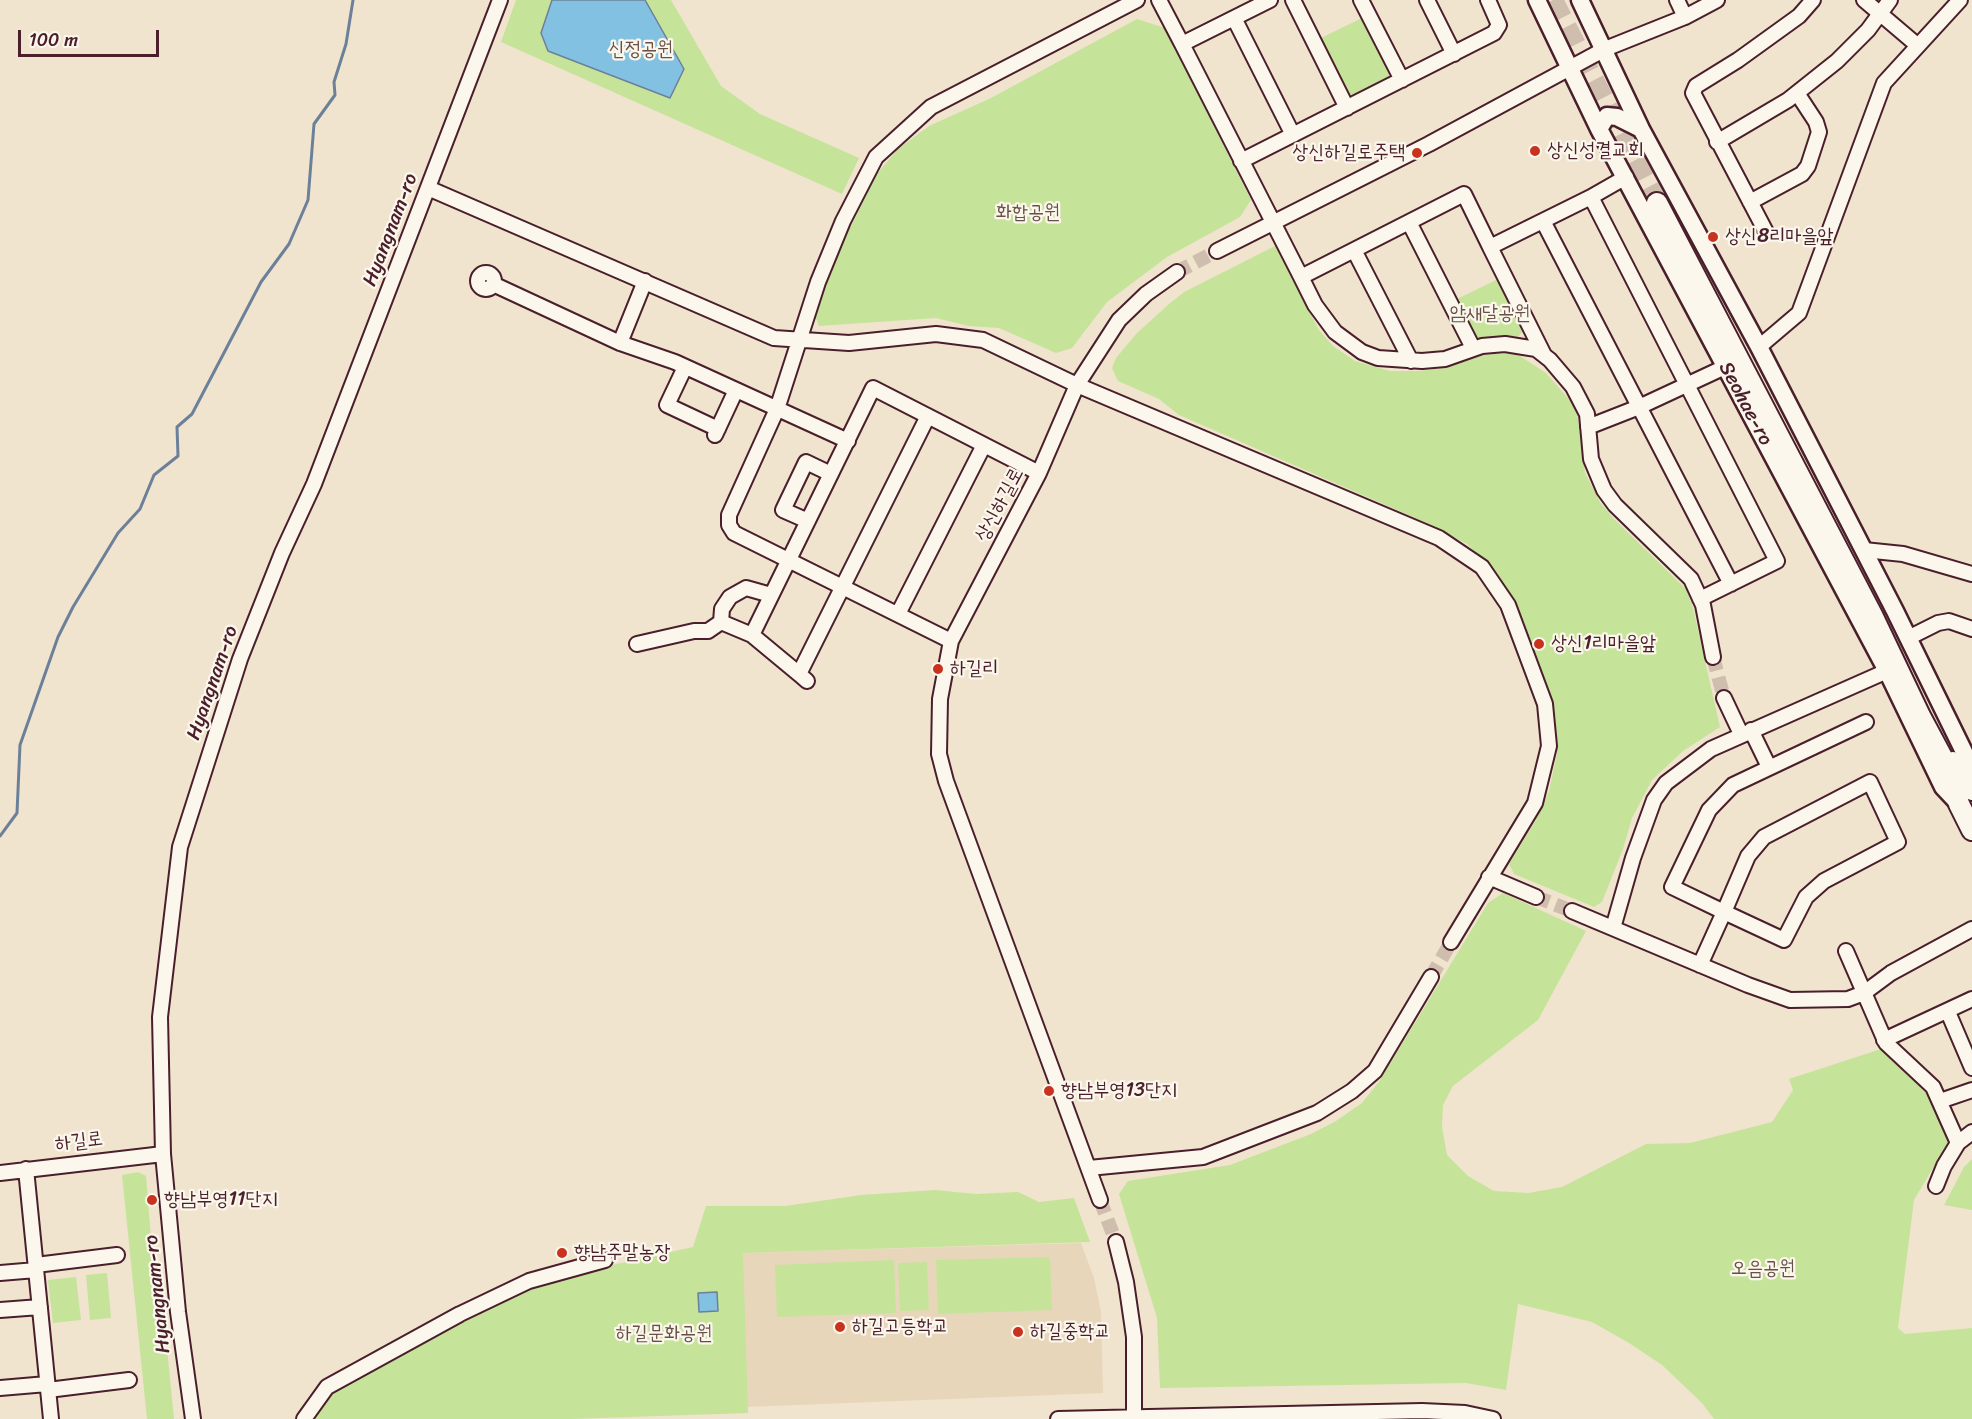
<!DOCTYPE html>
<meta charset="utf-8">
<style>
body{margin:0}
#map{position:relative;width:1972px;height:1419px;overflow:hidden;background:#f0e4cf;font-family:Sriracha,sans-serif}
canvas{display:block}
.scale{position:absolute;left:18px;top:30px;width:141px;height:27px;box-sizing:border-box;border:3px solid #4a1f2b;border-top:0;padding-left:8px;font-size:18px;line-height:21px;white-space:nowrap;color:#4a1f2b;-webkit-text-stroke:4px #fbf7ec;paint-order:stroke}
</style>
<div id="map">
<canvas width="1972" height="1419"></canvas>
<div class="scale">100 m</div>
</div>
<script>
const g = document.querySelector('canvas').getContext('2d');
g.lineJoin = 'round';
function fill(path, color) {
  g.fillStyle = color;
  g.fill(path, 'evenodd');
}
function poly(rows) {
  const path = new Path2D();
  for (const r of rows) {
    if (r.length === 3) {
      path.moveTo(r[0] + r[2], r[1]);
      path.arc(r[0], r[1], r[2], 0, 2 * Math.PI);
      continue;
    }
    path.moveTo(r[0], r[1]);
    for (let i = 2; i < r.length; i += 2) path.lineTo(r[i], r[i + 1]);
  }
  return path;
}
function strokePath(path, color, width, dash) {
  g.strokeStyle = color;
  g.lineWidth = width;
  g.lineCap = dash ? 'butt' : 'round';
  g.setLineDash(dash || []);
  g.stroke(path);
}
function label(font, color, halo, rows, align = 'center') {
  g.font = font + ' Sriracha,"Poor Story",sans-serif';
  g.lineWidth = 4.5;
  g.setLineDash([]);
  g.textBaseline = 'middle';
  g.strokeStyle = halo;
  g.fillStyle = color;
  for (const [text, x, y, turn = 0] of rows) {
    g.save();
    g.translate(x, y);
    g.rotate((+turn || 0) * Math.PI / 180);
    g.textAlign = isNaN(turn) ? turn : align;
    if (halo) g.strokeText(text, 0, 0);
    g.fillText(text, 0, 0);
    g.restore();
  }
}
fill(poly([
 [1081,1243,1094,1278,1101,1312,1103,1393,747,1407,742,1253]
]), '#e8d6ba');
fill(poly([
 [516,0,671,0,721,86,760,114,859,158,842,194,501,42],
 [1362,18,1389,73,1388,80,1355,96,1349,94,1321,38],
 [1137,19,1165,28,1251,200,1240,217,1167,257,1107,302,1072,348,1056,353,999,328,969,326,936,318,819,326,814,313,834,260,876,175,898,149,929,126,991,98],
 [1275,246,1319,330,1333,346,1355,361,1390,371,1419,371,1443,368,1484,355,1507,353,1517,354,1546,373,1573,404,1578,418,1585,473,1600,502,1613,518,1686,589,1693,608,1720,727,1683,751,1652,780,1632,818,1623,849,1602,902,1594,907,1514,874,1509,864,1536,820,1549,791,1557,753,1551,706,1510,594,1486,563,1467,544,1429,524,1179,415,1159,399,1118,381,1112,368,1116,358,1137,333,1169,304,1184,292],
 [1498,279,1524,330,1518,337,1481,339,1475,336,1457,299],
 [1503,893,1586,931,1538,1020,1453,1086,1443,1105,1442,1127,1447,1155,1468,1176,1494,1191,1528,1193,1562,1187,1646,1144,1690,1143,1772,1122,1793,1090,1789,1079,1881,1049,1933,1100,1949,1141,1914,1200,1898,1328,1905,1334,1972,1328,1972,1419,1714,1419,1702,1403,1662,1365,1629,1343,1592,1322,1518,1304,1506,1390,1466,1383,1160,1388,1157,1318,1119,1194,1128,1181,1230,1165,1311,1134,1336,1121,1362,1103,1380,1080,1488,903],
 [1972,1159,1972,1210,1944,1205,1964,1167],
 [138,1172,146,1176,155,1289,164,1318,174,1419,147,1419,122,1175],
 [935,1190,976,1194,1018,1192,1039,1202,1074,1198,1090,1242,743,1253,748,1413,572,1419,310,1419,327,1395,351,1378,541,1281,693,1247,706,1206,785,1206,861,1195],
 [1050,1257,1052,1310,938,1314,936,1260],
 [894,1260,896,1313,777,1317,775,1265],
 [927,1262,929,1310,900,1311,898,1263],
 [107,1273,111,1318,90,1320,86,1275],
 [76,1277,81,1320,53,1323,48,1280]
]), '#c6e39a');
const water = poly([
 [552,0,645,0,684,69,670,98,548,51,541,33,552,0],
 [717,1292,718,1311,699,1312,698,1293,717,1292]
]);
fill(water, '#83c1e3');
strokePath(water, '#6c8099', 1.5);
strokePath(poly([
 [0,836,17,813,20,745,58,637,73,607,118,533,140,509,154,475,178,456,177,427,192,414,261,282,289,244,308,200,314,124,335,95,334,82,346,44,353,0]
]), '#6c8099', 3);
strokePath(poly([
 [1177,272,1217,251],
 [1713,657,1724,698],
 [1536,897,1572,911],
 [1431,977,1451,942],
 [1100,1200,1116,1242]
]), '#cfbdae', 14, [14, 7]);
strokePath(poly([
 [1553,0,1657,203]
]), '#cfbdae', 20, [20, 10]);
const minor = poly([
 [1159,0,1182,44],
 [1270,0,1182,44,1301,277],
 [1293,0,1347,108],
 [1361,0,1402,80],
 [1427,0,1454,54],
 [1677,0,1685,17],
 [1864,0,1917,45],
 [1234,18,1293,135],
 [1717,142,1788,100,1837,61,1868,30,1890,0],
 [1241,161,1494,33,1499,25,1488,0],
 [428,188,774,338,849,343,936,334,983,340,1077,385,1439,538,1482,567,1508,605,1545,704,1549,746,1535,803,1451,942],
 [1591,197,1626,177],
 [1750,202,1802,174,1808,166,1819,132,1816,122,1797,93],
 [1543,221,1731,584],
 [1409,222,1473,348],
 [1766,232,1693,93,1696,86,1738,60,1799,16,1813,0],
 [1490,247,1464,194,1301,277,1315,305,1335,332,1362,352,1378,358,1422,361,1445,359,1482,346,1505,344,1536,349,1550,360,1573,387,1587,414,1591,459,1604,490,1615,505,1691,579,1703,605,1713,657],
 [1354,250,1411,361],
 [1217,251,1429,144,1605,49,1685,17,1717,0],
 [486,281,8],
 [493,284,620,343,675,362,848,441],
 [620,343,645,281],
 [1759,347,1799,313,1884,83,1960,0],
 [1544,355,1490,247,1591,197,1777,561,1700,599],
 [685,367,667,405,718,429],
 [1588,427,1639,407,1725,367],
 [715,435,736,390],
 [808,521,783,510,806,462,831,474],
 [1864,550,1903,554,1972,574],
 [898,614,984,445],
 [752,635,721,622,722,609,730,597,746,588,771,595],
 [1908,638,1938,623,1949,621,1972,629],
 [951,641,734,533,729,525,729,515,777,409,818,282,843,221,876,157,931,107,1137,0],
 [637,644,694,631,708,631,721,622],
 [799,674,752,635,873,388,1039,473],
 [807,681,799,674,928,416],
 [1724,698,1741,734],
 [1751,730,1769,767],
 [1489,877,1536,897],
 [1572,911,1748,985,1790,1000,1848,999,1864,993,1891,973,1972,929],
 [1613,928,1633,858,1654,800,1666,783,1711,749,1887,671],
 [1846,951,1886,1043,1933,1087,1958,1143,1972,1132],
 [1700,965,1724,912,1748,856,1764,837,1870,782,1898,842,1824,881,1806,897,1784,940,1724,912,1672,887,1709,810,1733,785,1866,722],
 [1948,1012,1972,1068],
 [1884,1040,1972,999],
 [1940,1101,1972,1090],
 [1089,1168,1203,1157,1317,1113,1352,1091,1375,1071,1431,977],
 [26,1169,51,1419],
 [0,1173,163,1154],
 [1936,1186,1944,1166,1958,1143],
 [1100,1200,946,781,939,754,940,699,951,641,1039,473,1077,385,1119,320,1146,294,1177,272],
 [1116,1242,1126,1282,1134,1337,1134,1419],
 [36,1265,117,1255],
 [0,1273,36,1270],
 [0,1310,40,1307],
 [0,1388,47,1384],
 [48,1390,129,1380],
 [193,1419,178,1312,163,1154,160,1017,180,847,240,659,282,553,314,484,500,0],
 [304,1419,327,1387,460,1314,529,1281,605,1260],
 [1058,1419,1422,1411,1465,1413,1493,1419]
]);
const major = poly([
 [1537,0,1599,129,1887,671,1943,787,1959,804],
 [1580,0,1641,129,1759,347,1895,611,1968,760,1972,775],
 [1599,129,1607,116,1617,117,1641,129]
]);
const highway = poly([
 [1657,203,1873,617,1920,716,1951,774,1959,804,1972,830],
 [1953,762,1972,790]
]);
strokePath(minor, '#4a1f2b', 18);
strokePath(major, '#4a1f2b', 21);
strokePath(highway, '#4a1f2b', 24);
strokePath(minor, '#fbf7ec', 14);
strokePath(major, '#fbf7ec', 16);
strokePath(highway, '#fbf7ec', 20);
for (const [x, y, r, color] of [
 [1535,151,6,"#c8321e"],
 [1417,153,6,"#c8321e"],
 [1713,237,6,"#c8321e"],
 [1539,644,6,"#c8321e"],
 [938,669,6,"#c8321e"],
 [1049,1091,6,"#c8321e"],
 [152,1200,6,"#c8321e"],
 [562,1253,6,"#c8321e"],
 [840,1327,6,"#c8321e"],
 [1018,1332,6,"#c8321e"]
]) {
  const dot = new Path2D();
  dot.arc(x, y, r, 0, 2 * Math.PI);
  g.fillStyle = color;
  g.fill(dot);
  strokePath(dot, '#fbf7ec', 2);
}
label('20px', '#695047', '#fbf7ec', [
 ["신정공원",641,50],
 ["화합공원",1028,213],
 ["암새달공원",1490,314],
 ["오음공원",1763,1269],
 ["하길문화공원",664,1334]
]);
label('20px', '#4a1f2b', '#fbf7ec', [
 ["상신성결교회",1547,151],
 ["상신하길로주택",1405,153,"right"],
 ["상신8리마을앞",1725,237],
 ["상신1리마을앞",1551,644],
 ["하길리",950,669],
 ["향남부영13단지",1061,1091],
 ["향남부영11단지",164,1200],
 ["향남주말농장",574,1253],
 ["하길고등학교",852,1327],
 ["하길중학교",1030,1332]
], 'left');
label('20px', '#4a1f2b', '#fbf7ec', [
 ["Hyangnam-ro",391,230,-69],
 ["Seohae-ro",1745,404,62],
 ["상신하길로",1000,505,-62],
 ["Hyangnam-ro",213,683,-71],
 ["하길로",79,1142,-7],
 ["Hyangnam-ro",158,1294,-96]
]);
</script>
